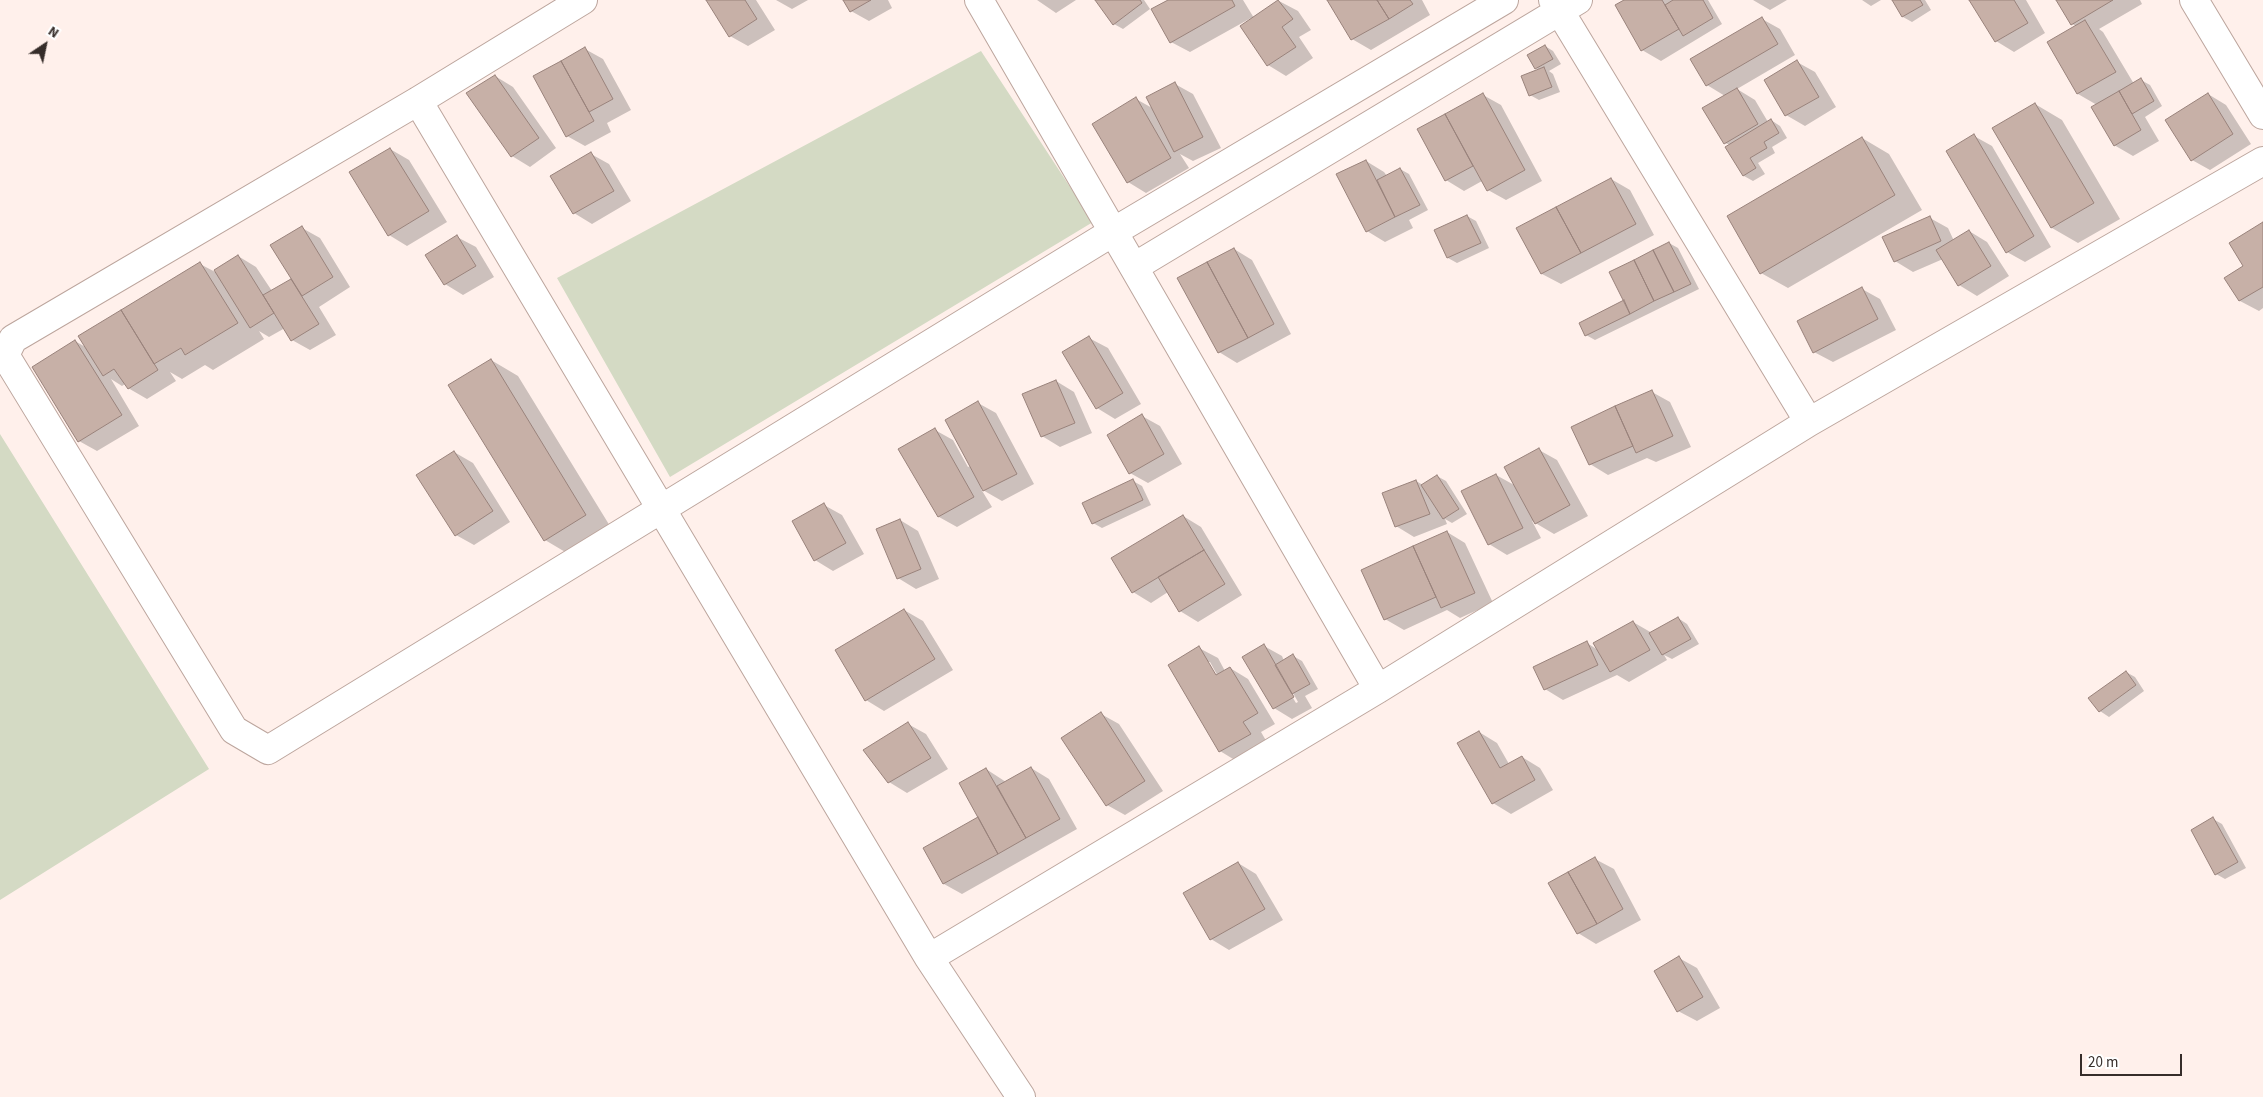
<!DOCTYPE html>
<style>
body{margin:0}
#map{position:relative;width:2263px;height:1097px;overflow:hidden;background:#fff0eb;font-family:"Source Sans 3",sans-serif}
canvas{display:block}
.north{position:absolute;left:20px;top:20px;width:50px;height:50px;-webkit-text-stroke:4px #fff;paint-order:stroke;rotate:34deg;font-size:14px;font-weight:700;line-height:20px;text-align:center;color:#362d2a}
.north::after{content:'';display:block;margin:auto;width:18px;height:22px;background:#362d2a;clip-path:polygon(50% 0,100% 100%,50% 72%,0 100%)}
.scale{position:absolute;left:2080px;top:1054px;width:102px;height:22px;box-sizing:border-box;border:2px solid #362d2a;border-top:0;padding-left:6px;font-size:15px;line-height:18px;white-space:nowrap;color:#362d2a;-webkit-text-stroke:4px #fff;paint-order:stroke}
</style>
<div id="map">
<canvas width="2263" height="1097"></canvas>
<div class="north">N</div>
<div class="scale">20 m</div>
</div>
<script>
const g = document.querySelector('canvas').getContext('2d');
g.lineJoin = 'round';
function fill(path, color) {
  g.fillStyle = color;
  g.fill(path, 'evenodd');
}
function poly(rows) {
  const path = new Path2D();
  for (const r of rows) {
    path.moveTo(r[0], r[1]);
    for (let i = 2; i < r.length; i += 2) path.lineTo(r[i], r[i + 1]);
  }
  return path;
}
function strokePath(path, color, width, dash) {
  g.strokeStyle = color;
  g.lineWidth = width;
  g.lineCap = dash ? 'butt' : 'round';
  g.setLineDash(dash || []);
  g.stroke(path);
}
fill(poly([
 [981,51,1093,222,670,477,557,278],
 [0,434,209,769,0,900]
]), '#d4dac4');
fill(poly([
 [708,0,756,0,775,30,748,46,730,36],
 [776,0,808,0,792,9],
 [845,0,888,0,892,8,869,21,851,11],
 [1037,0,1076,0,1056,13],
 [1097,0,1144,0,1150,9,1123,29,1114,24],
 [1170,0,1243,0,1254,18,1279,1,1298,11,1311,30,1299,37,1313,58,1286,76,1268,65,1251,18,1190,52,1171,42],
 [1328,0,1422,0,1430,15,1371,50,1352,39],
 [1626,0,1708,0,1722,24,1661,61,1642,50],
 [1753,0,1787,0,1770,10],
 [1862,0,1881,0,1871,6],
 [1893,0,1925,0,1931,10,1912,22,1903,17],
 [1971,0,2026,0,2045,33,2014,52,1996,41],
 [2057,0,2140,0,2142,4,2099,29,2103,32,2134,84,2141,80,2150,85,2162,106,2145,117,2159,141,2133,156,2114,145,2097,105,2078,94,2048,42,2076,26,2072,24],
 [1762,19,1780,29,1795,55,1737,89,1755,100,1768,122,1771,120,1780,126,1787,138,1772,147,1775,153,1758,163,1765,174,1753,181,1744,176,1726,147,1730,145,1725,143,1725,96,1707,85],
 [1545,46,1553,51,1561,64,1549,71,1553,74,1560,92,1539,100,1530,95,1540,70,1536,68],
 [585,49,603,59,631,110,607,123,611,132,585,146,567,136],
 [1797,62,1815,72,1836,107,1805,126,1786,115,1766,80],
 [495,76,513,87,556,148,530,167,512,156],
 [1175,84,1193,94,1221,148,1193,161,1180,154,1189,168,1146,193,1128,182,1136,99,1154,109],
 [2208,94,2226,105,2251,144,2210,170,2192,160],
 [1483,95,1501,105,1542,181,1506,200,1488,190,1482,181,1464,191,1446,180,1419,130],
 [2035,104,2062,120,2120,219,2078,243,2052,228],
 [1974,136,1992,146,2051,247,2025,262,2007,252],
 [1862,138,1889,154,1922,210,1788,288,1761,273],
 [390,149,409,160,447,222,407,246,389,235],
 [591,154,609,164,631,201,592,224,574,213],
 [1366,161,1384,172,1387,176,1400,169,1409,174,1428,210,1409,220,1413,228,1385,242,1367,231],
 [1611,179,1630,190,1654,235,1561,284,1542,274,1518,229],
 [1467,216,1476,221,1489,248,1457,263,1448,258,1436,231],
 [1930,218,1948,228,1954,241,1969,231,1987,242,2009,276,1977,296,1959,285,1943,259,1913,272,1895,261],
 [2263,224,2263,308,2259,311,2240,301,2226,278,2245,266],
 [302,228,320,238,350,287,319,307,336,335,310,350,292,340,285,328,269,337,259,331,264,339,213,370,205,365,182,379,170,372,176,381,147,399,128,388,125,384,122,386,111,379,139,426,97,451,79,441,75,341,87,348,200,264,219,274,238,256,256,267,272,291,293,279],
 [457,237,476,247,494,277,463,295,445,284],
 [1669,243,1678,248,1699,289,1595,340,1586,335,1625,301],
 [1234,249,1252,260,1291,334,1237,363,1219,352],
 [1862,289,1880,299,1896,330,1833,362,1814,352],
 [1089,338,1108,348,1141,404,1115,419,1097,408],
 [491,360,518,376,613,531,572,556,545,540],
 [1056,381,1074,392,1092,433,1060,447,1042,436],
 [1652,392,1670,402,1691,447,1656,462,1647,458,1608,475,1590,464],
 [978,403,996,413,1034,484,1002,501,981,489,992,507,957,527,939,517,935,430,953,440,968,467,971,466],
 [1142,416,1160,426,1182,464,1148,483,1130,473],
 [1539,450,1557,460,1588,516,1554,534,1532,521,1541,538,1507,555,1489,544,1496,475,1516,486],
 [454,452,473,463,510,522,474,545,456,535],
 [1437,476,1446,481,1467,514,1452,523,1445,519,1447,524,1414,537,1396,526,1416,481,1423,485],
 [1133,481,1142,486,1151,505,1102,528,1093,523],
 [824,505,842,515,864,554,833,571,815,560],
 [1183,516,1201,527,1242,595,1198,622,1180,611,1168,592,1151,603,1133,592],
 [900,520,918,531,939,579,916,589,898,578],
 [1447,532,1465,543,1493,603,1460,618,1447,610,1404,630,1385,619,1363,571],
 [904,610,923,621,953,670,884,711,866,700],
 [1678,618,1687,624,1699,644,1672,659,1664,655,1667,660,1629,682,1617,675,1563,700,1545,689,1587,643,1598,650,1633,622,1652,633],
 [1264,646,1282,656,1284,661,1293,656,1302,661,1318,689,1305,696,1312,708,1292,719,1274,708],
 [1290,693,1293,693,1298,702,1296,703],
 [1199,648,1218,658,1225,671,1230,668,1248,679,1275,724,1261,732,1268,744,1238,762,1220,751],
 [1207,662,1210,662,1220,680,1218,682],
 [2126,672,2135,677,2144,691,2109,717,2100,711],
 [1101,714,1119,724,1163,791,1125,815,1107,805],
 [908,724,926,734,948,769,907,793,889,782],
 [1479,732,1497,743,1509,764,1522,757,1540,768,1553,790,1511,814,1493,803],
 [1031,768,1049,779,1077,829,962,894,944,884,924,848,980,818,986,769,1006,782],
 [2213,819,2222,824,2246,868,2225,879,2216,874],
 [1595,859,1614,869,1641,920,1596,944,1578,933],
 [1238,863,1256,874,1283,920,1229,950,1211,939],
 [1679,958,1697,968,1720,1008,1697,1021,1678,1011]
]), '#0003');
const building = poly([
 [706,0,745,0,757,19,729,37,706,0],
 [843,0,871,0,850,12,843,0],
 [1095,0,1140,0,1142,3,1113,25,1095,0],
 [1168,0,1232,0,1235,6,1170,43,1151,9,1168,0],
 [1278,0,1293,19,1282,27,1296,47,1267,66,1240,26,1278,0],
 [1327,0,1377,0,1389,19,1351,40,1327,0],
 [1377,0,1410,0,1413,4,1389,19,1377,0],
 [1624,0,1662,0,1679,29,1641,51,1615,5,1624,0],
 [1673,0,1703,0,1713,18,1683,36,1665,5,1673,0],
 [1892,0,1920,0,1923,5,1902,17,1892,0],
 [1969,0,2014,0,2028,23,1995,42,1969,0],
 [2056,0,2113,0,2071,25,2056,0],
 [1762,17,1778,44,1706,86,1690,59,1762,17],
 [2085,20,2116,72,2077,94,2047,42,2085,20],
 [1545,45,1553,59,1535,69,1527,55,1545,45],
 [585,47,613,99,589,112,561,61,585,47],
 [1797,60,1819,97,1785,116,1764,80,1797,60],
 [561,61,594,121,566,137,533,76,561,61],
 [1544,67,1552,87,1529,96,1521,76,1544,67],
 [495,75,539,138,511,157,466,93,495,75],
 [2141,78,2154,101,2132,114,2119,91,2141,78],
 [1175,82,1203,137,1174,152,1146,97,1175,82],
 [1737,88,1758,124,1724,144,1702,108,1737,88],
 [2119,91,2141,130,2114,146,2091,107,2119,91],
 [1483,93,1525,170,1487,191,1445,114,1483,93],
 [2208,93,2233,134,2191,161,2165,120,2208,93],
 [1136,97,1171,158,1127,183,1092,124,1136,97],
 [2035,103,2094,203,2051,228,1992,128,2035,103],
 [1445,114,1473,166,1445,181,1417,129,1445,114],
 [1771,119,1779,133,1764,142,1767,148,1750,158,1756,168,1743,176,1725,147,1771,119],
 [1974,134,2034,236,2006,253,1946,151,1974,134],
 [1862,137,1895,195,1760,274,1727,216,1862,137],
 [390,148,429,211,388,236,349,172,390,148],
 [591,152,614,191,573,214,550,176,591,152],
 [1366,160,1395,217,1366,232,1336,174,1366,160],
 [1400,168,1420,205,1395,217,1377,180,1400,168],
 [1611,178,1636,224,1581,253,1556,207,1611,178],
 [1556,207,1581,253,1541,274,1516,228,1556,207],
 [1467,215,1481,243,1447,258,1434,230,1467,215],
 [1930,216,1941,241,1894,262,1882,237,1930,216],
 [2263,222,2263,287,2239,301,2224,278,2243,266,2229,243,2263,222],
 [302,226,333,277,302,296,270,245,302,226],
 [1969,230,1991,266,1958,286,1936,250,1969,230],
 [457,235,476,266,444,285,425,255,457,235],
 [1669,242,1691,284,1674,292,1653,250,1669,242],
 [1234,248,1274,324,1248,338,1207,262,1234,248],
 [1653,250,1674,292,1654,301,1634,260,1653,250],
 [238,255,274,313,250,328,214,270,238,255],
 [1634,260,1654,301,1630,314,1609,272,1634,260],
 [200,262,238,323,185,355,181,348,154,364,121,310,200,262],
 [1207,262,1248,338,1218,353,1177,278,1207,262],
 [291,279,319,324,291,341,263,295,291,279],
 [1862,287,1878,319,1813,353,1797,321,1862,287],
 [1624,300,1630,314,1585,336,1579,323,1624,300],
 [121,310,158,370,128,389,114,369,103,376,78,336,121,310],
 [1089,336,1123,393,1096,409,1062,352,1089,336],
 [75,340,122,415,78,442,32,367,75,340],
 [491,359,586,515,544,541,448,385,491,359],
 [1056,380,1075,423,1041,437,1022,394,1056,380],
 [1652,390,1673,436,1636,453,1615,406,1652,390],
 [978,401,1017,474,983,491,945,420,978,401],
 [1615,406,1633,446,1589,465,1571,427,1615,406],
 [1142,414,1164,454,1129,474,1107,435,1142,414],
 [935,428,974,497,938,517,898,449,935,428],
 [1539,448,1570,505,1535,524,1504,467,1539,448],
 [454,451,493,511,455,536,416,475,454,451],
 [1496,474,1523,528,1488,545,1461,491,1496,474],
 [1437,475,1459,509,1443,519,1421,485,1437,475],
 [1133,479,1143,500,1092,524,1082,503,1133,479],
 [1416,480,1430,514,1395,527,1382,493,1416,480],
 [824,503,846,543,814,561,792,521,824,503],
 [1183,515,1204,550,1132,593,1111,558,1183,515],
 [900,519,921,569,897,579,876,529,900,519],
 [1447,531,1475,593,1441,608,1413,546,1447,531],
 [1413,546,1436,597,1384,620,1361,570,1413,546],
 [1204,550,1225,584,1179,612,1158,577,1204,550],
 [904,609,935,659,865,701,835,650,904,609],
 [1678,617,1691,639,1662,655,1649,633,1678,617],
 [1633,621,1650,650,1610,672,1593,643,1633,621],
 [1587,641,1598,665,1544,690,1533,667,1587,641],
 [1264,644,1294,697,1273,709,1242,657,1264,644],
 [1199,646,1216,675,1230,667,1258,713,1243,722,1251,734,1219,752,1168,665,1199,646],
 [1293,654,1310,684,1292,694,1275,665,1293,654],
 [2126,671,2136,685,2099,712,2088,698,2126,671],
 [1101,712,1145,781,1106,806,1061,738,1101,712],
 [908,722,931,758,888,783,863,750,908,722],
 [1479,731,1500,768,1522,756,1535,780,1492,804,1457,743,1479,731],
 [1031,767,1060,819,1026,838,997,786,1031,767],
 [986,768,1026,838,998,854,959,783,986,768],
 [978,817,998,854,943,884,923,848,978,817],
 [2213,817,2238,862,2215,875,2191,830,2213,817],
 [1595,857,1623,909,1597,924,1568,872,1595,857],
 [1238,862,1265,909,1210,940,1183,893,1238,862],
 [1568,872,1597,924,1577,934,1548,883,1568,872],
 [1679,956,1703,997,1677,1012,1654,971,1679,956]
]);
fill(building, '#c7b0a7');
strokePath(building, '#99827b', 1);
const minor = poly([
 [583,0,418,101,13,339,5,355,234,730,268,750,1113,232,1504,0],
 [979,0,1378,689],
 [1553,0,1809,422],
 [2194,0,2263,115],
 [418,101,929,958,1378,689,1809,422,2263,161],
 [1134,267,1578,0],
 [929,958,1021,1097]
]);
strokePath(minor, '#bca59d', 30);
strokePath(minor, '#fff', 28);
</script>
